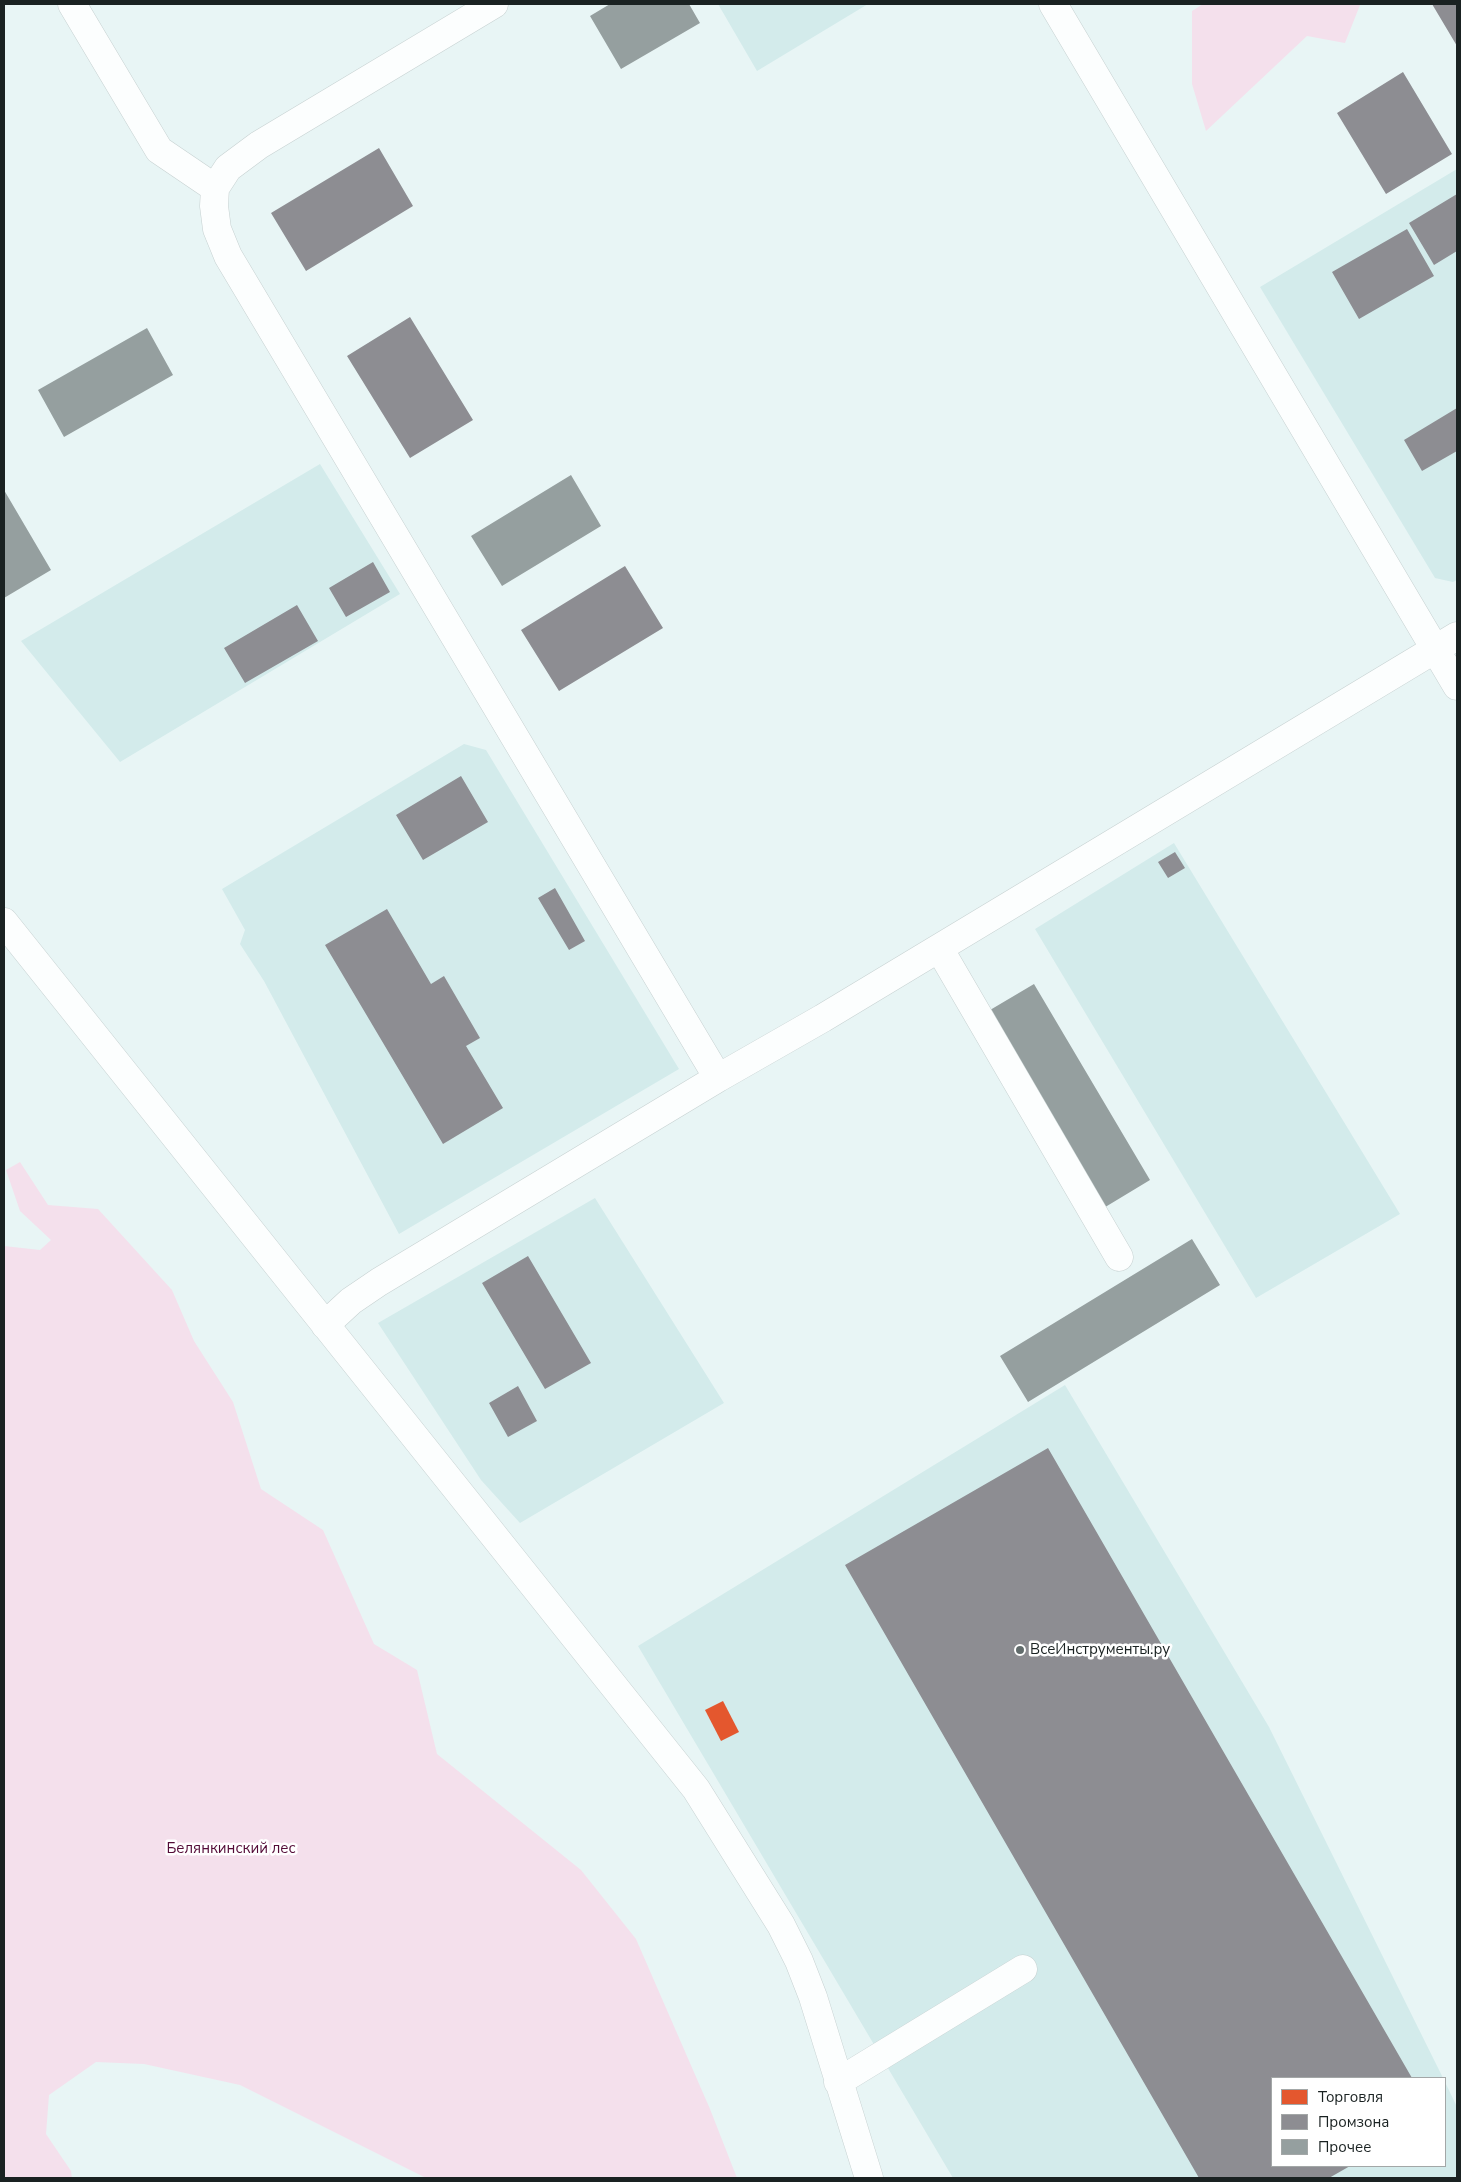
<!DOCTYPE html>
<meta charset="utf-8">
<style>
body{margin:0}
#map{position:relative;width:1461px;height:2182px;overflow:hidden;background:#e8f5f5;font-family:"Nunito Sans",sans-serif}
canvas{display:block}
.frame{position:absolute;inset:0;border:5px solid #1a2222;pointer-events:none}
.legend{position:absolute;left:1271px;top:2077px;width:175px;height:90px;box-sizing:border-box;background:#fff;border:1px solid #a3a7a7;margin:0;padding:6px 9px;list-style:none;font-size:15px;color:#1a2222}
.legend li{display:flex;align-items:center;gap:10px;height:25px}
.legend b{width:25px;border:1px solid #a3a7a7}
</style>
<div id="map">
<canvas width="1461" height="2182"></canvas>
<div class="frame"></div>
<ul class="legend">
<li><b style="height:14px;background:#e4572e"></b>Торговля</li>
<li><b style="height:14px;background:#8d8d92"></b>Промзона</li>
<li><b style="height:14px;background:#959f9f"></b>Прочее</li>
</ul>
</div>
<script>
const g = document.querySelector('canvas').getContext('2d');
g.lineJoin = 'round';
function fill(path, color) {
  g.fillStyle = color;
  g.fill(path, 'evenodd');
}
function poly(rows) {
  const path = new Path2D();
  for (const r of rows) {
    path.moveTo(r[0], r[1]);
    for (let i = 2; i < r.length; i += 2) path.lineTo(r[i], r[i + 1]);
  }
  return path;
}
function strokePath(path, color, width, dash) {
  g.strokeStyle = color;
  g.lineWidth = width;
  g.lineCap = dash ? 'butt' : 'round';
  g.setLineDash(dash || []);
  g.stroke(path);
}
function label(font, color, halo, rows, align = 'center') {
  g.font = font + ' "Nunito Sans",sans-serif';
  g.lineWidth = 5;
  g.setLineDash([]);
  g.textBaseline = 'middle';
  g.strokeStyle = halo;
  g.fillStyle = color;
  for (const [text, x, y, turn = 0] of rows) {
    g.save();
    g.translate(x, y);
    g.rotate((+turn || 0) * Math.PI / 180);
    g.textAlign = isNaN(turn) ? turn : align;
    if (halo) g.strokeText(text, 0, 0);
    g.fillText(text, 0, 0);
    g.restore();
  }
}
fill(poly([
 [718,4,868,4,757,71],
 [1457,169,1457,580,1453,582,1435,578,1260,287],
 [320,464,400,594,120,762,21,641],
 [464,744,486,750,679,1069,399,1234,264,981,240,944,245,930,222,889],
 [1174,843,1400,1214,1256,1298,1035,929],
 [595,1198,724,1403,520,1523,481,1480,378,1323],
 [1065,1385,1269,1727,1443,2078,1272,2078,1272,2166,1445,2166,1445,2082,1457,2107,1457,2178,953,2178,638,1646]
]), '#d3ebeb');
fill(poly([
 [1203,4,1391,4,1360,5,1345,43,1307,36,1206,131,1192,84,1192,11],
 [20,1162,48,1205,98,1209,172,1290,194,1341,233,1402,261,1489,323,1530,374,1644,417,1670,437,1754,581,1870,636,1939,710,2109,737,2178,426,2178,240,2085,144,2064,96,2062,49,2095,46,2134,71,2171,72,2178,4,2178,4,1246,40,1250,51,1240,20,1211,6,1170]
]), '#f4e0ec');
fill(poly([
 [723,1701,739,1732,721,1741,705,1710]
]), '#e4572e');
fill(poly([
 [1432,4,1457,4,1457,46],
 [1403,72,1452,154,1386,194,1337,113],
 [379,148,413,206,306,271,271,213],
 [1457,194,1457,251,1434,265,1409,223],
 [1407,229,1434,276,1359,319,1332,272],
 [410,317,473,420,410,458,347,356],
 [1457,408,1457,451,1422,471,1404,440],
 [373,562,390,592,346,617,329,588],
 [625,566,663,628,559,691,521,630],
 [297,605,318,641,245,683,224,648],
 [461,776,488,822,423,860,396,815],
 [1175,852,1185,868,1168,878,1158,862],
 [555,888,585,941,569,950,538,898],
 [387,909,431,984,444,976,480,1038,466,1046,503,1108,443,1144,325,945],
 [528,1256,591,1363,545,1389,482,1283],
 [518,1386,537,1421,508,1437,489,1403],
 [1048,1448,1412,2078,1272,2078,1272,2166,1350,2166,1329,2178,1199,2178,845,1565]
]), '#8d8d92');
fill(poly([
 [610,4,689,4,700,23,621,69,590,16],
 [147,328,173,375,64,437,38,390],
 [571,475,601,526,502,586,471,536],
 [4,490,51,570,4,598],
 [1034,984,1150,1180,1102,1209,985,1013],
 [1192,1239,1220,1285,1028,1402,1000,1356]
]), '#959f9f');
const minor = poly([
 [72,4,159,150,215,188],
 [494,4,259,145,228,168,215,188,214,206,217,229,228,256,718,1078],
 [1053,4,1457,686],
 [4,922,696,1789,781,1925,799,1961,813,1997,869,2178],
 [939,948,1119,1257],
 [325,1325,351,1301,379,1282,718,1078,823,1018,1457,636],
 [838,2082,1023,1969]
]);
strokePath(minor, '#c6d1d1', 29);
strokePath(minor, '#fcfefe', 28);
for (const [x, y, r, color] of [
 [1020,1650,5,"#626c6c"]
]) {
  const dot = new Path2D();
  dot.arc(x, y, r, 0, 2 * Math.PI);
  g.fillStyle = color;
  g.fill(dot);
  strokePath(dot, '#fff', 2);
}
label('15px', '#1a2222', '#fff', [
 ["ВсеИнструменты.ру",1030,1650]
], 'left');
label('15px', '#530b37', '#fff', [
 ["Белянкинский лес",231,1849]
]);
</script>
